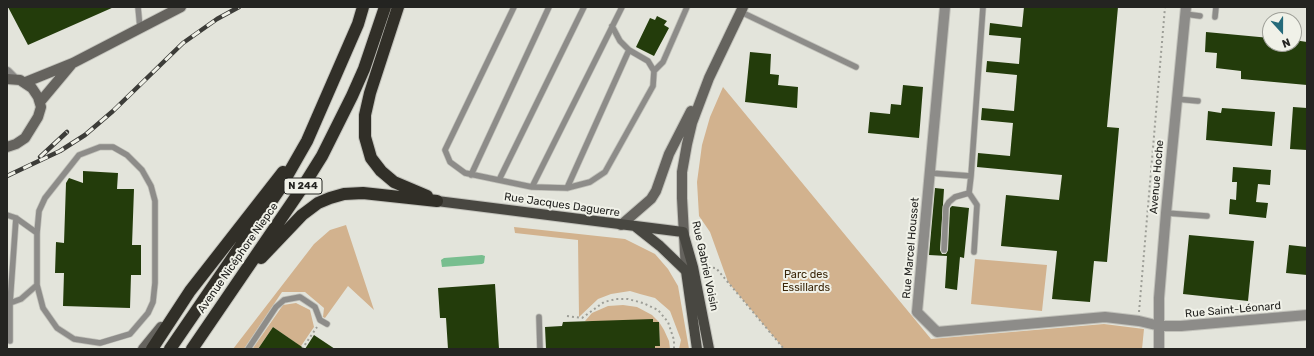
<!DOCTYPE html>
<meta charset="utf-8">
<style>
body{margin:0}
#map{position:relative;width:1314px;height:356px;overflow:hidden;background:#e3e4db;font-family:Rubik,sans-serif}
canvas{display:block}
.frame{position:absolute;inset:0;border:8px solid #242421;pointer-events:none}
.north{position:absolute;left:1262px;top:12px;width:40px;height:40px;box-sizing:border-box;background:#f0f1e8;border:1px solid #9e9f98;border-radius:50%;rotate:159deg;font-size:11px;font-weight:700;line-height:16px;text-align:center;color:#242421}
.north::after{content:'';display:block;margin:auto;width:14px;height:18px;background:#256a7a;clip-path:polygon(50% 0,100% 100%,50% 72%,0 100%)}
</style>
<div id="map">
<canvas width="1314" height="356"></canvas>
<div class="frame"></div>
<div class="north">N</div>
</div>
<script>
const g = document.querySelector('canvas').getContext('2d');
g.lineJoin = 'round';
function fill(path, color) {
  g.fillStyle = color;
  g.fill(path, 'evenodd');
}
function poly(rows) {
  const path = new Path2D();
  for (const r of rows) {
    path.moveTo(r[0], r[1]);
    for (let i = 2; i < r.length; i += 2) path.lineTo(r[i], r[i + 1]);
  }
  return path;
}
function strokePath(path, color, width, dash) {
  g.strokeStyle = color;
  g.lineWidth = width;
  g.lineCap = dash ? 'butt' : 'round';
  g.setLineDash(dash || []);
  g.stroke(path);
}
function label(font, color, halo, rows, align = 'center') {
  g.font = font + ' Rubik,sans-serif';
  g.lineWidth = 4;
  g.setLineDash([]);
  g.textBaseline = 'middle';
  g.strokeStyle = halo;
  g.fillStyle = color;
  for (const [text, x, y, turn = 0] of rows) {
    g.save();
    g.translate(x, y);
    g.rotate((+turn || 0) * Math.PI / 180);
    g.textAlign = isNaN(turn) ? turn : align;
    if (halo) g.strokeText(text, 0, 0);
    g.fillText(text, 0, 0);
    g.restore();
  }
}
fill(poly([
 [723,87,931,339,1104,324,1144,329,1142,349,784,349,728,282,710,232,699,216,697,182,702,145,710,117],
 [346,225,374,310,348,286,325,318,323,317,324,308,305,292,282,292,244,349,233,349,314,244,330,230],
 [514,227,625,239,655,254,668,269,678,286,689,349,679,349,681,340,670,311,655,298,640,294,630,291,611,294,598,299,579,317,578,240,515,233],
 [975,259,1047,265,1042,311,971,304],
 [296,303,310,310,314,327,299,349,296,343,273,327,258,349,253,348,283,305],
 [623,305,637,307,652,315,659,322,664,330,669,341,670,349,655,349,655,346,660,346,659,322,585,321,592,313,608,306]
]), '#d2b28e');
fill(poly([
 [482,255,485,256,484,263,482,264,442,267,441,260,444,258]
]), '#78be8f');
fill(poly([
 [8,7,114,7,28,45],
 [1024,7,1118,7,1107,127,1119,128,1107,262,1094,261,1090,302,1052,299,1057,251,1001,246,1006,195,1059,200,1062,175,977,167,978,153,1010,156,1013,123,981,120,982,108,1014,111,1017,75,986,72,987,61,1019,64,1021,38,989,35,990,23,1022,27],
 [657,16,667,21,664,25,669,28,654,56,636,47,650,18,655,20],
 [1206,32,1270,38,1270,44,1294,44,1294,40,1307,42,1307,85,1241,79,1241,71,1216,68,1217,53,1205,52],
 [750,52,771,54,770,74,779,75,778,85,798,87,797,108,745,102],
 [903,85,923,87,919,138,868,133,870,112,890,114,891,104,901,105],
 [1293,107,1307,108,1307,150,1290,149],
 [1222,108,1275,112,1272,146,1206,140,1208,111,1221,113],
 [1233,167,1271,170,1270,185,1258,184,1256,202,1268,203,1266,218,1229,214,1230,199,1236,200,1237,182,1232,182],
 [83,171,118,173,117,189,134,189,132,245,141,245,141,275,131,275,130,308,63,306,64,273,55,273,56,242,64,243,66,183,69,178,83,183],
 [935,188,944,189,940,250,942,254,946,254,948,250,950,208,952,206,969,208,964,258,960,257,957,290,945,288,947,256,929,255],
 [1189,235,1254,241,1248,301,1183,294],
 [1289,245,1307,247,1307,275,1286,273],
 [495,284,499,349,448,349,446,318,440,318,438,288],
 [653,319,653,322,659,322,660,346,655,346,655,349,546,349,545,327,562,326,563,322],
 [273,327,305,349,314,335,335,349,258,349]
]), '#233c0b');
const lane = poly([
 [138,7,140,28],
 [514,7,445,150,450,162,465,173,532,187,622,7],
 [741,12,856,67],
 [1185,14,1200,16],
 [1215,17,1216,7],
 [654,71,663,62,687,7],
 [1176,99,1198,101],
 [100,147,113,147,127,155,142,170,151,186,155,201,155,283,153,302,148,313,130,334,100,343,74,339,57,328,43,308,37,285,37,233,39,211,45,198,79,155,100,147],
 [930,173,971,176,983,7],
 [471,175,549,7],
 [971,176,969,193,977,205,974,252],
 [499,180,584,7],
 [532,187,567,188,590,182,605,172,653,86,654,71,648,61,629,50,620,41,612,26],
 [567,188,629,50],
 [1166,213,1207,216],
 [7,215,16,218,37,233],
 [944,250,946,207,949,202,955,197,969,193],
 [7,303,10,303,16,218],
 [539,317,540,349],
 [10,341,10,303,21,299,37,285],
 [248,349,276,307,284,300,300,297,315,307,320,320,327,324]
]);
const street = poly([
 [945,7,917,312,937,332,1105,317,1139,321,1160,326,1181,326,1307,315],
 [7,72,13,78],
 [1159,349,1159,298,1166,213,1186,7]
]);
const secondary = poly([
 [7,79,20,80,32,88,38,97,41,107,38,117,25,138,16,144,7,147],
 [26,82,73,63,181,7],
 [40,102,71,65],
 [621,225,651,199,656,191,669,154,691,111],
 [686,271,682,198,682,172,687,144,692,123,709,78,743,7],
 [143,349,161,327]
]);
const primary = poly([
 [437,201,683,232,693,267,709,349],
 [636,227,660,246,686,271,697,349]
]);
const highway = poly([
 [398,7,370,93,365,115,365,137,371,158,381,171,394,182,427,196],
 [261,258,302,215,318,203,330,198,344,194,363,193,437,201],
 [152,349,190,291,283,172],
 [170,349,279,190,307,141,358,24,363,7],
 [192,349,302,188,322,156,352,96,364,69,385,7]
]);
strokePath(lane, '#c1c1ba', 7);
strokePath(street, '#c1c1ba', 12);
strokePath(secondary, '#c1c1ba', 12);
strokePath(primary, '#c1c1ba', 12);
strokePath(highway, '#c1c1ba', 14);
strokePath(poly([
 [703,267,716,268,784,349],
 [1139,312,1165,7],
 [567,316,582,318,604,302,616,299,628,299,643,303,658,310,668,322,674,340,674,349],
 [302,349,317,327]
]), '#9d9e97', 2, [2, 3]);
strokePath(lane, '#8d8c89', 5.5);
strokePath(street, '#8d8c89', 10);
strokePath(secondary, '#65635e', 10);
strokePath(primary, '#484741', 10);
strokePath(highway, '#312f28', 12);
const rail = poly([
 [40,157,67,132],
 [7,176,60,151,85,135,113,111,183,43,217,19,239,7]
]);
strokePath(rail, '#3c3c38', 4.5);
strokePath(rail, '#f0f1e8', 3, [9]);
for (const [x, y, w] of [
 [303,186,38]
]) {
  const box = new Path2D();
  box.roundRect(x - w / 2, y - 8, w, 16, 3);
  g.fillStyle = '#f0f1e8';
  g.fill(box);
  strokePath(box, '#242421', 1);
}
label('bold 10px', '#242421', null, [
 ["N 244",303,186]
]);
label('11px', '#242421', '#f0f1e8', [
 ["Avenue Hoche",1157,177,-85],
 ["Rue Jacques Daguerre",562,205,8],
 ["Rue Marcel Housset",911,248,-85],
 ["Avenue Nicéphore Niepce",238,258,-55],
 ["Rue Gabriel Voisin",705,266,78],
 ["Rue Saint-Léonard",1233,310,-5]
]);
label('11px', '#3a2609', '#f0f1e8', [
 ["Parc des",806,275],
 ["Essillards",806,288]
]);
</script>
